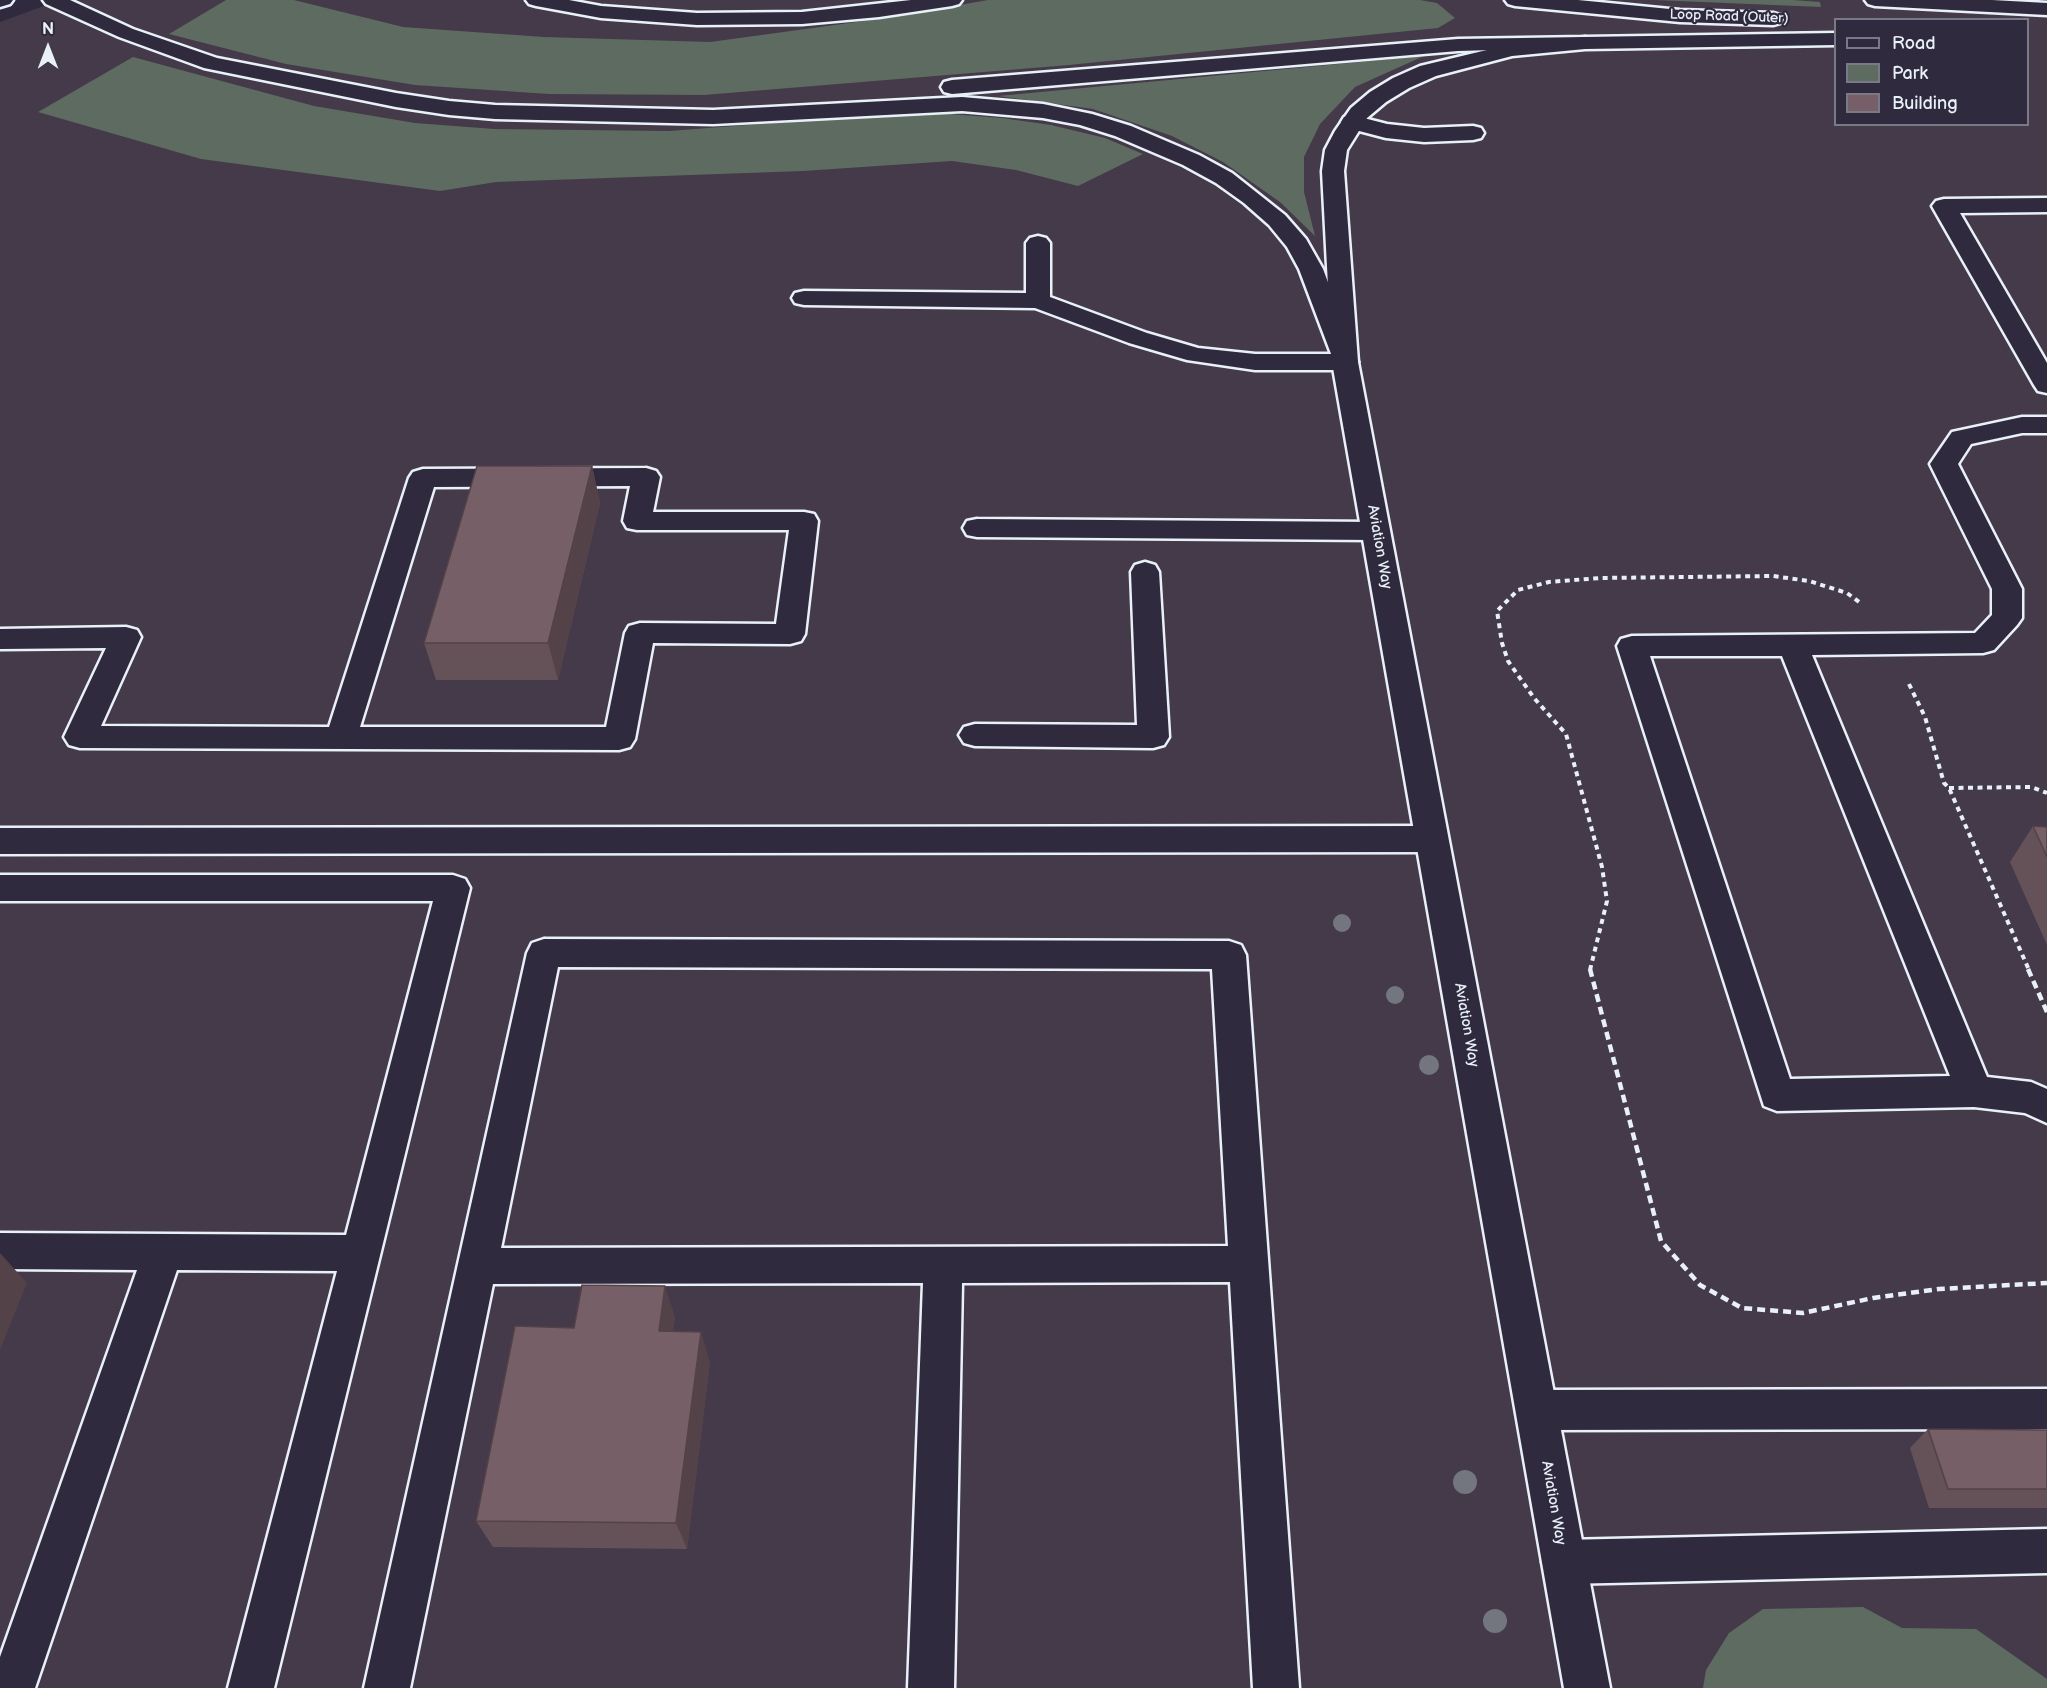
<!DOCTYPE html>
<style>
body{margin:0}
#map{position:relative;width:2047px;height:1688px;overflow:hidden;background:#2f2a3d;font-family:"Balsamiq Sans",sans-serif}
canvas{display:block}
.legend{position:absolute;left:1834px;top:18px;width:195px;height:108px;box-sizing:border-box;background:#2f2a3d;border:2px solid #797a88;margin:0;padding:8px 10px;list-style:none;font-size:18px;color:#e8f1f8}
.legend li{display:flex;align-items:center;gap:12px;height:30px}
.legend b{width:30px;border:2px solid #797a88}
.north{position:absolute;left:18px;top:18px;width:60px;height:60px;-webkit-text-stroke:4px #2f2a3d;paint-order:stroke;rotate:0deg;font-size:16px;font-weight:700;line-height:24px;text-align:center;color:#e8f1f8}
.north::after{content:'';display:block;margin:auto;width:21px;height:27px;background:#e8f1f8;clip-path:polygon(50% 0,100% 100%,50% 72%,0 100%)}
</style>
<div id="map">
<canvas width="2047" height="1688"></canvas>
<ul class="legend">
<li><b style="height:8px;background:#2f2a3d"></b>Road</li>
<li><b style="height:16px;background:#5e6b60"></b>Park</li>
<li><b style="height:16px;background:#765f66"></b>Building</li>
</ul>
<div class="north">N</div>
</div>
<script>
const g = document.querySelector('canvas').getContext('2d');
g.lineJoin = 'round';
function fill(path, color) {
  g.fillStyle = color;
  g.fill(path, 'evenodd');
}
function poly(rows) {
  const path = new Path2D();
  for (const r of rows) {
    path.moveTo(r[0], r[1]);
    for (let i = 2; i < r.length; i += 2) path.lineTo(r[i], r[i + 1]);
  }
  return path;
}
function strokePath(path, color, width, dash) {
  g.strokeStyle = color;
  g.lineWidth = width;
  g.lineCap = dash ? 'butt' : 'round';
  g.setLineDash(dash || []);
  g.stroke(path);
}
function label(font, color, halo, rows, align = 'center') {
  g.font = font + ' "Balsamiq Sans",sans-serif';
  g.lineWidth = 4.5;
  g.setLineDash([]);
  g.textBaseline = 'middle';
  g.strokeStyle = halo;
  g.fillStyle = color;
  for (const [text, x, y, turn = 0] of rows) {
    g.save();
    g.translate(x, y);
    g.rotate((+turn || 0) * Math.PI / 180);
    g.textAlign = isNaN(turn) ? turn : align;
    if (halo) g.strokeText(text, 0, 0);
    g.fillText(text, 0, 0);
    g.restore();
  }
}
fill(poly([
 [60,0,2047,0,2047,1688,0,1688,0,22],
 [1836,20,2028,20,2028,124,1836,124]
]), '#443a49');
fill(poly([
 [226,0,294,0,403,27,544,37,710,42,886,18,988,0,1420,0,1437,3,1455,18,1438,28,1069,65,704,95,549,94,415,85,286,64,169,34],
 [1654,0,1793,0,1820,2,1821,7],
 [1424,56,1355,87,1320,124,1304,157,1304,192,1315,236,1280,202,1223,162,1172,136,1093,109,998,96],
 [133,57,314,106,415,123,494,129,669,131,891,114,950,114,1002,118,1051,125,1105,138,1143,154,1078,186,1016,170,952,161,803,171,496,182,440,191,201,159,38,112],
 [1863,1607,1902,1628,1976,1629,2047,1679,2047,1688,1703,1688,1706,1670,1729,1633,1763,1609]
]), '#5e6b60');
const lane = poly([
 [1352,115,1387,124,1424,128,1473,126,1481,128,1484,133,1481,138,1473,140,1424,142,1386,138,1344,127,1341,122,1344,117,1352,115],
 [2047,198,2047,212,1960,213,2047,363,2047,393,2038,391,2034,385,1932,206,1936,201,1944,199,2047,198],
 [1038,236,1046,238,1050,243,1050,297,1147,333,1198,348,1255,354,1345,354,1354,357,1358,362,1354,367,1345,370,1255,370,1187,360,1129,343,1035,308,804,305,795,303,792,298,795,293,804,291,1026,293,1026,243,1030,238,1038,236],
 [2022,417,2047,417,2047,433,2022,433,1971,444,1958,464,2022,589,2022,618,2017,625,1994,650,1983,653,1812,655,1987,1077,2031,1082,2047,1089,2047,1123,2025,1113,1974,1107,1777,1111,1764,1106,1617,646,1621,639,1632,636,1975,633,1992,615,1992,589,1930,464,1952,432,2022,417],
 [1650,656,1782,656,1950,1076,1790,1079,1650,656],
 [646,468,656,471,660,477,653,512,804,512,814,514,818,521,805,634,801,641,790,644,653,643,635,739,630,747,619,750,80,748,69,745,64,737,106,648,0,649,0,629,126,627,137,630,141,637,101,726,329,727,409,478,413,472,423,469,646,468],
 [630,486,623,521,627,528,637,530,789,530,776,624,640,623,629,626,625,633,606,727,360,727,434,487,630,486],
 [977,519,1375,522,1385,524,1389,531,1385,538,1375,540,977,537,967,535,963,528,967,521,977,519],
 [1145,562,1155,565,1159,572,1169,737,1164,745,1153,748,975,746,964,743,959,735,964,727,975,724,1137,725,1131,572,1135,565,1145,562],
 [1432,826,1444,830,1448,839,1444,848,1432,852,0,854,0,828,1432,826],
 [0,875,453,875,465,879,470,888,274,1688,228,1688,337,1271,177,1270,35,1688,0,1688,0,1657,137,1270,0,1269,0,1233,346,1235,433,901,0,901,0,875],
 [544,939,1229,941,1241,945,1246,955,1299,1688,1253,1688,1230,1282,962,1283,954,1688,908,1688,923,1283,493,1284,410,1688,364,1688,527,953,532,943,544,939],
 [558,967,1212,969,1228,1246,501,1248,558,967],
 [2047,1389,2047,1429,1537,1430,1522,1424,1516,1410,1522,1396,1537,1390,2047,1389],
 [2047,1529,2047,1573,1564,1584,1549,1577,1542,1562,1549,1547,1564,1540,2047,1529]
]);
const street = poly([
 [1345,354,1354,357,1358,362,1610,1688,1564,1688,1332,362,1336,357,1345,354]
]);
const secondary = poly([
 [0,0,13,0,10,4,0,7,0,0],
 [1505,0,1578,0,1680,10,1773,13,1780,15,1783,19,1780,23,1773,25,1680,22,1515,6,1508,4,1505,0],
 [1865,0,1992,0,2047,3,2047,15,1875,6,1868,4,1865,0],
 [1836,33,1836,45,1585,49,1512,56,1436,76,1409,88,1386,102,1367,118,1347,150,1344,171,1358,362,1354,367,1345,370,1336,367,1332,362,1322,171,1325,150,1335,131,1351,108,1370,92,1393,78,1420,66,1512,44,1585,37,1836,33]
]);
const highway = poly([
 [43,0,70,0,133,29,217,58,396,93,449,101,495,105,713,110,962,97,1043,104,1092,114,1131,126,1199,155,1232,173,1285,215,1306,239,1323,269,1358,362,1354,367,1345,370,1336,367,1299,269,1287,247,1269,225,1244,203,1216,183,1183,165,1115,136,1080,125,1043,118,962,111,713,124,495,119,449,115,396,107,204,68,119,37,46,4,43,0],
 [526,0,569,0,601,6,697,13,802,12,911,0,962,0,959,4,952,6,879,17,802,24,697,25,601,18,536,6,529,4,526,0],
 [1585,37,1592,39,1596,43,1592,47,1458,51,952,94,944,92,941,87,944,82,952,80,1458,39,1585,37]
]);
strokePath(lane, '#e8f1f8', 5);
strokePath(street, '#e8f1f8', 5);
strokePath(secondary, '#e8f1f8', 5);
strokePath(highway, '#e8f1f8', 5);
strokePath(poly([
 [1909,684,1925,717,1944,783,1949,788,2029,970],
 [1949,788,2031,787,2047,793],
 [1590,970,1607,901,1602,867,1566,734,1534,698,1508,661,1502,643,1497,611,1518,590,1549,582,1600,578,1773,576,1809,581,1847,593,1859,602]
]), '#e8f1f8', 4, [5, 4.5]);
strokePath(poly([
 [1590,969,1661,1241,1700,1285,1742,1308,1803,1313,1873,1298,1939,1289,2047,1283],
 [2028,969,2047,1012]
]), '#e8f1f8', 4.5, [8, 5]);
fill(lane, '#2f2a3d');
fill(street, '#2f2a3d');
fill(secondary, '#2f2a3d');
fill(highway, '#2f2a3d');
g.fillStyle = '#73767e';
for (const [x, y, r] of [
 [1342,923,9],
 [1395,995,9],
 [1429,1065,10],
 [1465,1482,12],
 [1495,1621,12]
]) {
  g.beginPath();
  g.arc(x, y, r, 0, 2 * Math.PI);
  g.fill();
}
fill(poly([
 [592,466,600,503,558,680,436,680,424,643],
 [2033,826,2047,827,2047,945,2010,862],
 [675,1317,673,1331,710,1362,687,1549,493,1547,476,1521],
 [1928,1429,2047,1430,2047,1508,1929,1508,1910,1448]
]), '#655258');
fill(poly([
 [592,466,600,503,558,680,548,643],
 [0,1253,27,1283,0,1350],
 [665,1286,675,1317,669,1361,659,1331],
 [701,1332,710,1362,687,1549,676,1523]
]), '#534247');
const building = poly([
 [477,466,592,466,548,643,424,643,477,466],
 [2033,826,2047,827,2047,857,2033,826],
 [582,1285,665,1286,659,1331,701,1332,676,1523,476,1521,515,1326,574,1328,582,1285],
 [1928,1429,2047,1430,2047,1489,1948,1489,1928,1429]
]);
fill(building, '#765f66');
strokePath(building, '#534247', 1.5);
label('14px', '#e8f1f8', '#2f2a3d', [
 ["Loop Road (Outer)",1729,17,2]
]);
label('15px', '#e8f1f8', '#2f2a3d', [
 ["Aviation Way",1379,547,80],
 ["Aviation Way",1466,1025,80],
 ["Aviation Way",1553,1503,80]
]);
</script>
